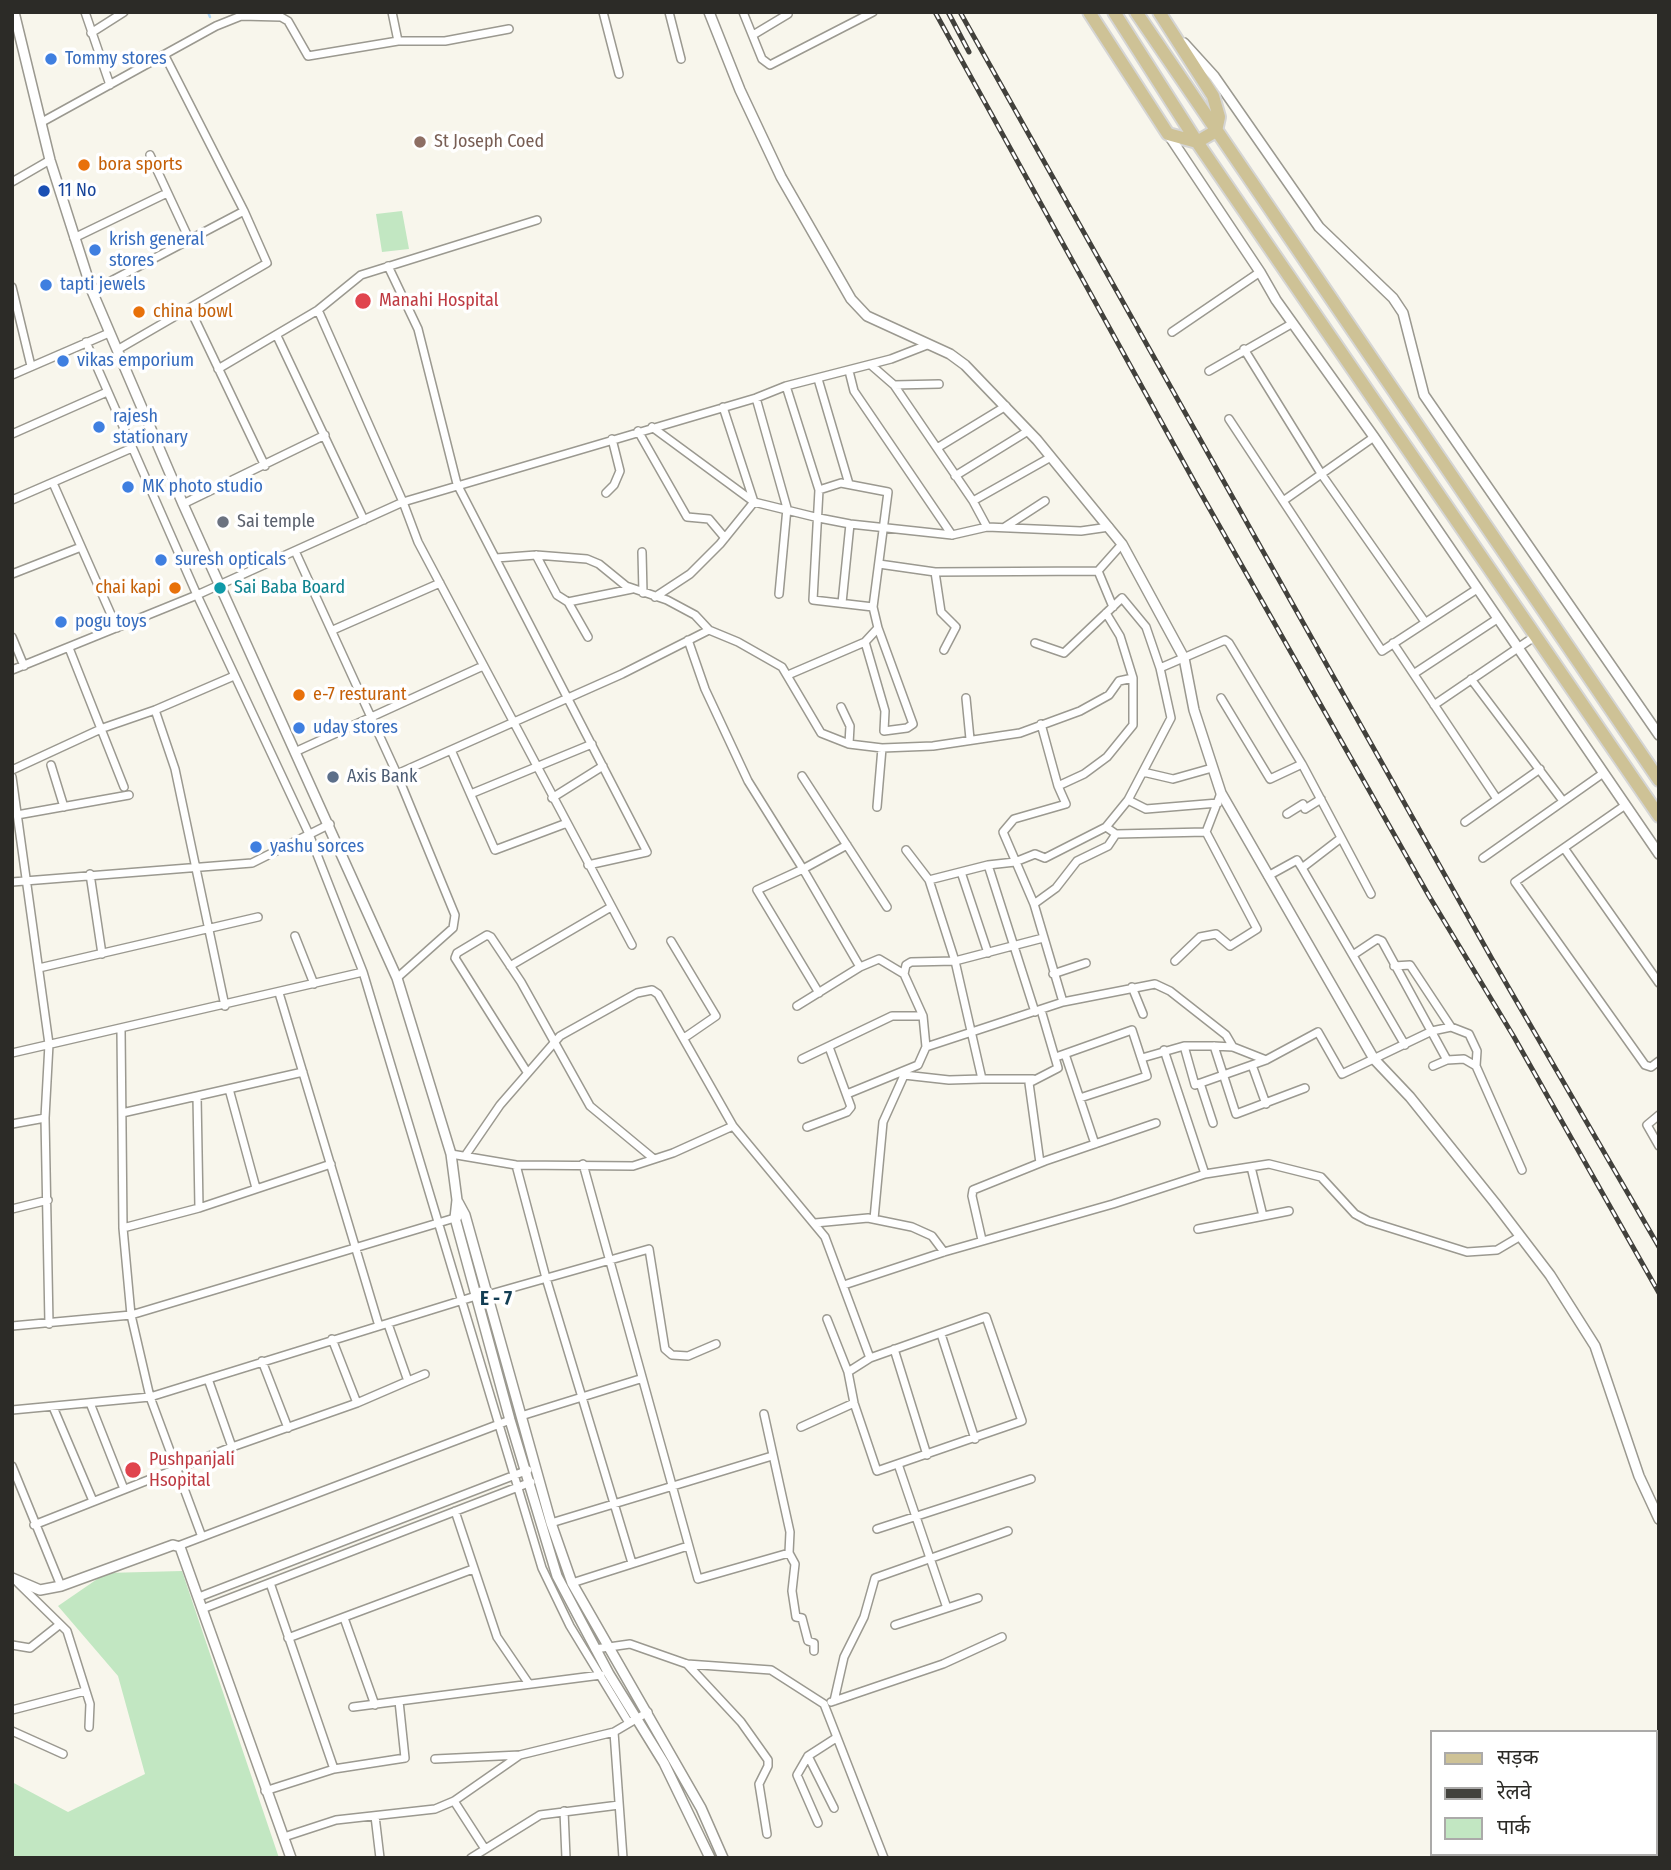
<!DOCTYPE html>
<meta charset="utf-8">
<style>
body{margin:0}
#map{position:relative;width:1671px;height:1870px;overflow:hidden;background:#f8f6ec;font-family:"Fira Sans Condensed","Noto Sans Devanagari",sans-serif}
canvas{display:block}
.frame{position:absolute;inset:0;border:14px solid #2c2b27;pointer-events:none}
.legend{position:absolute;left:1430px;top:1730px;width:228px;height:126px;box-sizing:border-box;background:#fff;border:2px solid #abaaa9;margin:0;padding:9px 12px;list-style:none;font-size:21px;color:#2c2b27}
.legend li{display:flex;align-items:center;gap:14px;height:35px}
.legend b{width:35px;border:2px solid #abaaa9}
</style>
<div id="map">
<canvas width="1671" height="1870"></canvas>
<div class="frame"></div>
<ul class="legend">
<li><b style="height:9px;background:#cec296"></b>सड़क</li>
<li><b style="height:9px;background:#42413c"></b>रेलवे</li>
<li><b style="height:19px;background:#c2e7c2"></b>पार्क</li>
</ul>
</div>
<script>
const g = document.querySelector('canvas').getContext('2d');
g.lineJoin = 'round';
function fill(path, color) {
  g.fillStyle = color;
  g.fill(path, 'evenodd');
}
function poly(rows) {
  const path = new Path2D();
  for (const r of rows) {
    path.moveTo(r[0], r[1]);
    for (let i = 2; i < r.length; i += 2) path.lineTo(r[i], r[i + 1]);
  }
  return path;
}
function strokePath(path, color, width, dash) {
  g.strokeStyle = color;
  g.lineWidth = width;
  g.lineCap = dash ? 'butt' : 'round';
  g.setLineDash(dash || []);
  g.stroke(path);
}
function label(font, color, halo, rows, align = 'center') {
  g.font = font + ' "Fira Sans Condensed",sans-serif';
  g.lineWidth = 7;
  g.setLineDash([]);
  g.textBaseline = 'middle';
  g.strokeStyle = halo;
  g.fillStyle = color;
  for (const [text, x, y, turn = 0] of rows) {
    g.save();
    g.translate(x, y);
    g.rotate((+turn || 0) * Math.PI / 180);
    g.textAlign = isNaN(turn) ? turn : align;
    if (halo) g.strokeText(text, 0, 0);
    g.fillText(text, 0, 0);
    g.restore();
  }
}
fill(poly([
 [402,211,409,249,382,252,376,214],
 [182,1571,279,1858,12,1858,12,1782,68,1812,145,1774,118,1676,58,1606,106,1573]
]), '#c2e7c2');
strokePath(poly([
 [208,12,210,17]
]), '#b0d7f6', 2.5);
const minor = poly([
 [85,12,110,85],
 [392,12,398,41],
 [603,12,619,74],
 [669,12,681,59],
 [743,12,762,59,770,65,873,12],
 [91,33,124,12],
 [753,35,788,14],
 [42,122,216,26,241,16,281,17,288,21,308,56,398,41,445,41,509,29],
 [150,155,190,241],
 [12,182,50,160],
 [74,238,167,193],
 [388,266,418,329,457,484,647,852,588,865],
 [12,287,31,366],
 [92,291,244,211],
 [190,309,265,466],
 [318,310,403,502,418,542,632,945],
 [1172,332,1260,272],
 [277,336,364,520],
 [86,342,197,595,309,834,363,972,542,1568,570,1626,629,1723],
 [1244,349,1322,475,1425,622],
 [117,350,267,263,244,211,165,56],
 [871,365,894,385,939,384],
 [218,369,318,310,361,275,537,220],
 [849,371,854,391,952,535],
 [1209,371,1293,323],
 [12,375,109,333],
 [818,379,849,484],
 [894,385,973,501,987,527],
 [786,386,819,490,813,600,873,607],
 [756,398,787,508,779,594],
 [1229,419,1382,651,1477,589],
 [652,427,754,502,819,518,850,524,952,535,987,527,1081,531,1109,527],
 [638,431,687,517,709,519,725,538],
 [12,434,107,392],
 [937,448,1006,406],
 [955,476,1028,431],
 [53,483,117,628],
 [606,493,614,485,620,471,612,439],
 [12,500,132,448],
 [973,501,1051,457],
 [1283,501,1374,437],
 [183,504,325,435],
 [1005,527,1045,501],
 [295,551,397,774,455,915,453,928,397,978],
 [642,552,643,593],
 [536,555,557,595,568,602,588,637],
 [496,558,536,555,587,559,599,564,626,586,667,600,695,615,709,630],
 [879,564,935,572,1098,571,1122,544],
 [1098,571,1113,607],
 [935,572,941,612,956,627,944,650],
 [12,574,81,547],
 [655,597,690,574,720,544,754,502,723,407],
 [568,602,632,589],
 [842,603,850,524],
 [333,630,440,583],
 [12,637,24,666],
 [688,640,705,689,748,781,803,869,757,890,819,993],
 [865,642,885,711,884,731,907,728,913,724,878,628],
 [1393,643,1497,799],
 [69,648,124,787],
 [1160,668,1225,640,1229,643,1302,764,1371,894],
 [12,670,197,595,403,502,756,398,786,386,891,359,927,345],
 [1415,673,1497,619],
 [788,675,865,642,878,628,873,607,888,492,841,483,819,490],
 [1471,679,1563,801],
 [966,698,970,739],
 [1221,698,1270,779,1302,764],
 [1434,705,1534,637],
 [841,707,850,726,849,744],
 [155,710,175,769,225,1006],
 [1041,724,1058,786,1066,804,1014,819,1003,832,1034,904,1063,1002],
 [451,750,495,850,567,823],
 [297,751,483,666],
 [51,765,64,807],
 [12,770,103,728,155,710,234,676],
 [1143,772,1173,779,1212,768],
 [397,774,622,674,709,630,738,642,782,667,821,733,849,744,882,748,933,746,1020,733,1080,711,1109,695,1119,681,1133,678],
 [802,776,887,907],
 [12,777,49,1044,45,1118,49,1324],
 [1058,786,1084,774,1107,757,1133,725,1133,678,1120,636,1106,613],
 [473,793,592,744],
 [552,798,603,766],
 [1128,800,1146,809,1218,803],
 [1624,806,1515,882,1645,1065,1651,1067,1659,1061],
 [877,807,882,748],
 [1287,814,1303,804,1305,809,1321,799],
 [17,815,129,795],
 [1465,822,1540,769],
 [1106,827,1116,834,1206,832],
 [847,845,803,869,860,967,879,959,904,974],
 [1564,848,1659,983],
 [1483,858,1602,774],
 [988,865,1035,1012],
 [1302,868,1405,1045],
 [961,872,988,953],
 [90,874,102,954],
 [1268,876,1297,860,1302,868,1341,838],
 [929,880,988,865,1015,862,1035,854,1045,858,1106,827,1128,800,1171,718,1160,668,1146,627,1122,598,1064,653,1035,643],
 [12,882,252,863,330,824],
 [1034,904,1056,888,1077,861,1108,846,1116,834],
 [295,936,314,984],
 [671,941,716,1016,684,1038],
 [1353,955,1377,939,1382,941,1447,1060],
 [1175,961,1200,937,1216,934,1230,946,1257,929,1206,832,1221,793],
 [510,966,611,907],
 [1394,966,1410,965,1451,1027],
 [39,968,258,917],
 [1053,974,1086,963],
 [1132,987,1143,1014],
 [279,993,379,1326],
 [797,1006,860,967],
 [121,1030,123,1228,131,1315,150,1397,202,1537],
 [1184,1046,1195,1085,1266,1060,1318,1032,1342,1074,1432,1031,1451,1027,1469,1034,1477,1051,1476,1066,1522,1170],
 [1214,1046,1236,1114,1305,1088],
 [926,1047,923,1016,904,974,906,965,911,962,955,961,1043,938],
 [1164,1050,1205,1174],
 [12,1053,363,972],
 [1065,1054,1095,1144],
 [1056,1057,1132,1030,1147,1076,1080,1098],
 [1142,1058,1184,1046,1214,1046,1233,1047,1266,1060],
 [802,1059,892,1016,923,1016],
 [1252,1065,1266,1104],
 [1433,1066,1447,1060,1464,1059,1476,1066],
 [527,1072,455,958,457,953,487,935,491,937,521,982,590,1106,654,1159],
 [904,1075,949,1080,982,1079,955,961,929,880,906,850],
 [982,1079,1033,1079],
 [1200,1083,1213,1123],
 [229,1089,256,1188],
 [847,1094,918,1065,926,1047,1063,1002,1155,984,1170,991,1226,1035,1233,1047],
 [197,1096,199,1208],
 [122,1113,303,1072],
 [1659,1115,1647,1125,1659,1146],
 [12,1124,45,1118],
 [807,1127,847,1112,851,1107,829,1047],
 [451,1154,516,1165,633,1166,673,1153,733,1126],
 [465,1156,500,1105,560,1036,637,993,652,990,658,994,733,1126,825,1237,870,1358,848,1372,854,1403,877,1471,1022,1421,986,1317,870,1358],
 [1040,1163,1029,1083,1058,1068,1041,1010],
 [583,1164,698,1579,789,1553,790,1532,764,1414],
 [516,1165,546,1278,632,1563],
 [1251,1167,1263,1216],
 [12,1209,48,1200],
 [874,1219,883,1122,906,1071],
 [815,1223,868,1218,912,1227,932,1236,944,1252],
 [123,1228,199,1208,331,1164],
 [1198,1229,1289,1211],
 [982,1240,972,1196,973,1190,1045,1161,1156,1123],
 [844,1285,944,1252,1113,1204,1205,1174,1269,1164,1321,1177,1355,1214,1368,1221,1467,1252,1497,1250,1519,1237],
 [487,1295,649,1249,665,1349,672,1355,688,1356,716,1344],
 [827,1319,848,1372],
 [12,1326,131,1315,458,1217],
 [941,1334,975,1439],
 [332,1339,357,1403],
 [894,1349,927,1455],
 [262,1361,288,1428],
 [208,1379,232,1447],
 [408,1381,425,1374],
 [90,1403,124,1489],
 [53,1407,93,1501],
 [12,1410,150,1397,476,1296],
 [521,1416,640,1379],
 [801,1427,854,1403],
 [898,1464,947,1608],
 [12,1466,61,1586],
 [455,1511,497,1637,529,1684],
 [551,1523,772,1456],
 [34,1525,232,1447,357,1403,408,1381,388,1324],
 [877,1529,1031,1479],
 [178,1546,510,1420],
 [789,1553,795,1564,792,1591,796,1617,802,1618,808,1641,814,1643,814,1651],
 [18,1583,67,1631,90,1704,89,1727],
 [270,1583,334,1769],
 [572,1583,688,1546],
 [199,1597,528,1470],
 [202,1609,531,1482],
 [344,1618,375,1705],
 [895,1625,978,1598],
 [288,1638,473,1569],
 [12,1645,30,1648,59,1625],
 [595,1649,630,1644,687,1664,771,1670,824,1704,884,1858],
 [687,1664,741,1722,768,1760,768,1766,759,1784,767,1834],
 [834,1701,844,1657,864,1617,875,1578,1008,1531],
 [831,1702,943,1664,1002,1637],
 [353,1707,399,1701],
 [12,1710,85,1691],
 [12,1731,63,1754],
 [614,1732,623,1858],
 [808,1756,834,1808],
 [435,1759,520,1755,614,1732,648,1712],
 [265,1791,334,1769,405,1758,399,1701,601,1675],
 [454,1801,485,1849],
 [564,1811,566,1858],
 [375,1816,380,1858],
 [818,1823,797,1775,808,1756,836,1738],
 [284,1837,336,1820,435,1809,454,1801,520,1755],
 [471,1858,540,1815,619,1805]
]);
const tertiary = poly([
 [14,12,50,160,92,291,183,504,397,978,451,1154,457,1200,455,1218,510,1420,557,1576,609,1674,664,1763,710,1858],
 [709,12,740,90,781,177,851,299,867,316,950,354,965,365,1037,440,1122,544,1184,658,1194,710,1221,793,1374,1059,1410,1097,1495,1203,1550,1275,1595,1346,1639,1476,1659,1519],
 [1184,43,1214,76,1319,227,1393,298,1403,313,1424,395,1659,735],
 [1168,134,1260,272,1276,300,1374,437,1659,854],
 [458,1202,465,1215,551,1523,572,1583,701,1808,723,1858],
 [12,1578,40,1590,61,1586,173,1545,180,1547,291,1858]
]);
const primary = poly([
 [1089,12,1168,134,1197,142,1216,131,1219,117,1213,96,1159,12],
 [1114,12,1197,142,1659,816],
 [1136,12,1659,780]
]);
strokePath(minor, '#9b9990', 10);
strokePath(tertiary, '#9b9990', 12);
strokePath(primary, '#d5d5d4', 16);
strokePath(minor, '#fff', 7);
strokePath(tertiary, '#fff', 9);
strokePath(primary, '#cec296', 12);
const rail = poly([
 [935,12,1195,483,1429,896,1514,1037,1659,1293],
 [948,12,969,52],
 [960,12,1492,959,1659,1247]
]);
strokePath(rail, '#42413c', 5);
strokePath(rail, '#fff', 2.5, [8]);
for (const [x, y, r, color] of [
 [51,59,7,"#3f7fe0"],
 [420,142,7,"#8d6e63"],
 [84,165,7,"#e8710a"],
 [44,191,7,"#1a4fb4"],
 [95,250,7,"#3f7fe0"],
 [46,285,7,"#3f7fe0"],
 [363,301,9,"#e0444e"],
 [139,312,7,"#e8710a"],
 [63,361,7,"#3f7fe0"],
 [99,427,7,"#3f7fe0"],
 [128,487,7,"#3f7fe0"],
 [223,522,7,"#6b7280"],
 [161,560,7,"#3f7fe0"],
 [175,588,7,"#e8710a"],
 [220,588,7,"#0f9aa8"],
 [61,622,7,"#3f7fe0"],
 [299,695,7,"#e8710a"],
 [299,728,7,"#3f7fe0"],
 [333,777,7,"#5c6f8a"],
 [256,847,7,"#3f7fe0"],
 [133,1470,9,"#e0444e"]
]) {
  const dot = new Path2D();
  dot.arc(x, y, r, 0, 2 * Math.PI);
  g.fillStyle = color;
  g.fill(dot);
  strokePath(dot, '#fff', 2.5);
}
label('18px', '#366cbe', '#fff', [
 ["Tommy stores",65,59],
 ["krish general",109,240],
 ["stores",109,261],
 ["tapti jewels",60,285],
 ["vikas emporium",77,361],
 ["rajesh",113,417],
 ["stationary",113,438],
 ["MK photo studio",142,487],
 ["suresh opticals",175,560],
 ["pogu toys",75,622],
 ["uday stores",313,728],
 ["yashu sorces",270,847]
], 'left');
label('18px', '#785e54', '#fff', [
 ["St Joseph Coed",434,142]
], 'left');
label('18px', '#c56008', '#fff', [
 ["bora sports",98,165],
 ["china bowl",153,312],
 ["chai kapi",161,588,"right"],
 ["e-7 resturant",313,695]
], 'left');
label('18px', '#164399', '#fff', [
 ["11 No",58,191]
], 'left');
label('18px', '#be3a42', '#fff', [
 ["Manahi Hospital",379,301],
 ["Pushpanjali",149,1460],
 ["Hsopital",149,1481]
], 'left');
label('18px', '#5b616d', '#fff', [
 ["Sai temple",237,522]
], 'left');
label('18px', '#0d838f', '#fff', [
 ["Sai Baba Board",234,588]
], 'left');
label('18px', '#4e5e75', '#fff', [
 ["Axis Bank",347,777]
], 'left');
label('bold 19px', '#133e54', '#fff', [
 ["E - 7",496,1300]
]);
</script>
